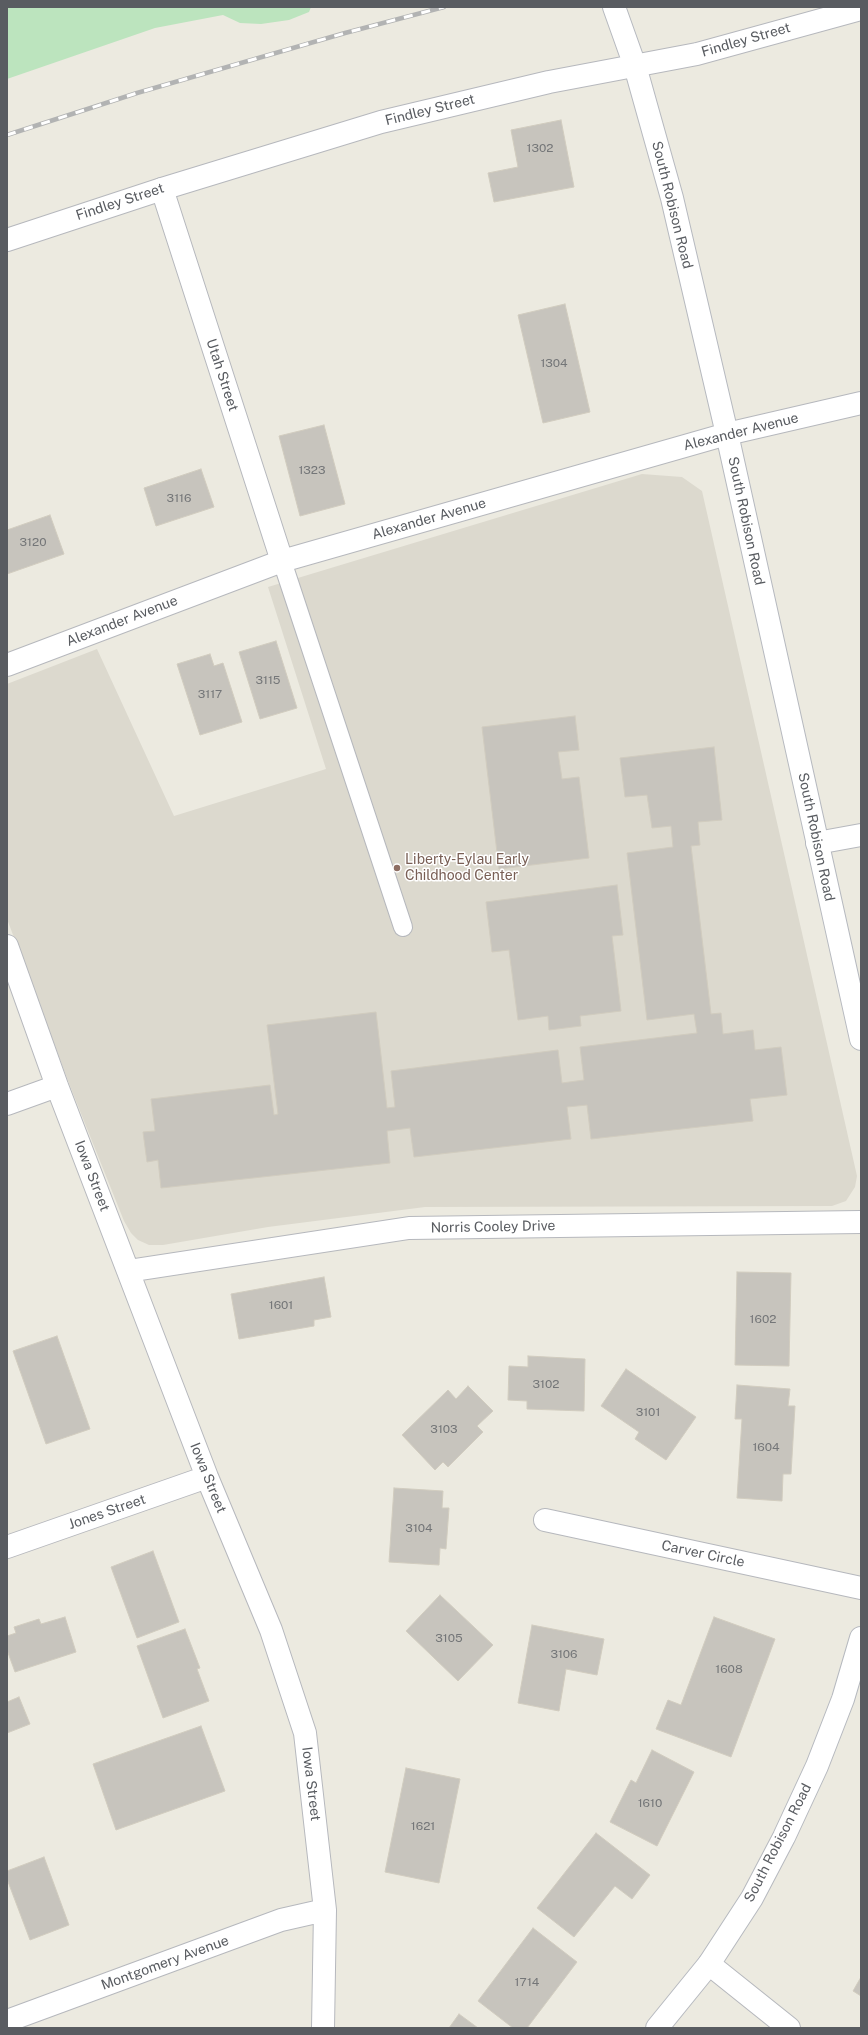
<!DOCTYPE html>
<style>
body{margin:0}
#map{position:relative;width:868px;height:2035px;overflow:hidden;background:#eceae0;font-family:"Public Sans",sans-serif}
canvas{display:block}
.frame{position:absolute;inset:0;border:8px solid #595c61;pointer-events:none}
</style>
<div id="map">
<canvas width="868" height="2035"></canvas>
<div class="frame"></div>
</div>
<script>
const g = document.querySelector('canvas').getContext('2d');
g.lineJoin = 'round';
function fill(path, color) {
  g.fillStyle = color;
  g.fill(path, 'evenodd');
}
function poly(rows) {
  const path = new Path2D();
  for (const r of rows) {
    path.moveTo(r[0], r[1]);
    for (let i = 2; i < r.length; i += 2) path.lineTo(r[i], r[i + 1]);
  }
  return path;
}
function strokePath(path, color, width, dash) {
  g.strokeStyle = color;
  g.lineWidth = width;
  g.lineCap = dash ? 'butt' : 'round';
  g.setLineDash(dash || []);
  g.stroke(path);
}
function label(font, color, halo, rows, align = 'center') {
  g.font = font + ' "Public Sans",sans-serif';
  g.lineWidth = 3;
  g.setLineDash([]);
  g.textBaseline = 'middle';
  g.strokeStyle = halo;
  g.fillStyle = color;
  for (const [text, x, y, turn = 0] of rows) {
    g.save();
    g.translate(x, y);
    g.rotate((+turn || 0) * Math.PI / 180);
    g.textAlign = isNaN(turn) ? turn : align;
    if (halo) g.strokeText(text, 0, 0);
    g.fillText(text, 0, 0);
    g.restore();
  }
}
fill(poly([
 [642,474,682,477,702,491,857,1176,855,1187,846,1201,832,1206,425,1207,268,1227,163,1245,149,1245,138,1240,131,1233,124,1221,70,1086,7,919,7,684,97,649,174,816,326,769,268,587]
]), '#dcd9ce');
fill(poly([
 [7,7,311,7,309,12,289,20,261,24,240,23,223,15,155,28,7,79]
]), '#bce4be');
const building = poly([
 [561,120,574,187,494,202,488,173,518,167,511,130,561,120],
 [565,304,590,412,543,423,518,315,565,304],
 [324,425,345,504,300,516,279,436,324,425],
 [201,469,214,507,156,526,144,488,201,469],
 [50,515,64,554,7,574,7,530,50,515],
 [276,641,297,708,260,719,239,652,276,641],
 [210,654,214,666,223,663,242,722,200,735,177,664,210,654],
 [575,716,579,750,558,752,562,779,579,777,589,858,499,869,482,727,575,716],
 [714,747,722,820,698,822,700,845,691,846,711,1014,721,1013,723,1034,753,1030,755,1050,781,1047,787,1095,750,1099,753,1121,591,1139,587,1105,567,1107,571,1139,414,1157,410,1128,387,1131,390,1163,161,1188,158,1160,147,1162,143,1132,155,1131,151,1099,270,1085,274,1115,278,1114,267,1025,376,1012,387,1108,395,1107,391,1071,558,1050,562,1083,584,1080,580,1047,697,1033,694,1014,647,1020,627,853,673,847,671,826,652,828,647,795,625,797,620,758,714,747],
 [617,885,623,935,612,936,621,1011,580,1016,581,1026,549,1030,548,1016,518,1020,509,950,492,952,486,902,617,885],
 [737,1272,791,1273,789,1366,735,1365,737,1272],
 [324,1277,331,1317,314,1320,314,1326,239,1339,231,1294,324,1277],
 [57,1336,90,1429,46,1444,13,1351,57,1336],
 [528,1356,585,1359,584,1411,527,1409,527,1401,508,1400,509,1366,528,1367,528,1356],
 [626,1369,696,1417,666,1460,635,1439,639,1432,601,1406,626,1369],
 [737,1385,790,1389,788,1406,795,1406,791,1474,783,1474,782,1501,737,1498,742,1419,735,1419,737,1385],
 [468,1386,493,1411,477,1426,483,1432,448,1467,443,1462,435,1470,402,1435,448,1390,456,1399,468,1386],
 [394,1488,443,1491,442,1508,449,1508,446,1549,440,1548,439,1565,389,1562,394,1488],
 [153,1551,179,1622,137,1638,111,1567,153,1551],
 [440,1595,493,1645,458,1681,406,1631,440,1595],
 [65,1617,76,1652,15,1672,7,1650,7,1636,16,1633,14,1627,39,1619,41,1624,65,1617],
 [714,1617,775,1639,731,1757,656,1729,668,1700,681,1705,714,1617],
 [532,1625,604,1639,597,1675,566,1669,559,1711,518,1703,532,1625],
 [185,1629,200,1668,197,1669,209,1701,163,1718,137,1646,185,1629],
 [19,1697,30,1724,7,1733,7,1702,19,1697],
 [201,1726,225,1791,116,1830,93,1764,201,1726],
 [652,1750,694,1772,657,1846,610,1822,631,1780,636,1783,652,1750],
 [406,1768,460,1779,439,1883,385,1872,406,1768],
 [596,1833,650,1875,632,1899,615,1886,574,1937,537,1908,596,1833],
 [44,1857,69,1925,30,1940,7,1879,7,1871,44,1857],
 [533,1928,577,1962,527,2028,513,2028,478,2001,533,1928],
 [861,1977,861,1996,853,1991,861,1977],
 [459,2014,478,2028,449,2028,459,2014]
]);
fill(building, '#c7c4bd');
strokePath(building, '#d1ccbf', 1);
const service = poly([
 [282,561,403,927]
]);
const minor = poly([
 [162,189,282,561],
 [7,665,282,561,727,434,861,403],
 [817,843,861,835],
 [7,946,57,1086,207,1477,271,1630,305,1733,325,1910,323,2028],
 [7,1104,57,1086],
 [128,1271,409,1228,861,1222],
 [545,1520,861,1588],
 [7,1547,207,1477],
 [709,1964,789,2028],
 [7,2021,281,1920,325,1910]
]);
const tertiary = poly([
 [7,240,162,189,381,122,549,82,697,54,861,9]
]);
const secondary = poly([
 [614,7,635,66,672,198,727,434,861,1039],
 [657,2028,709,1964,752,1898,784,1837,817,1766,843,1699,861,1638]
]);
strokePath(service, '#b6b8bd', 20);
strokePath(minor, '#b6b8bd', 24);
strokePath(tertiary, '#b6b8bd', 24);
strokePath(secondary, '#b6b9bf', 24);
strokePath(service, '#fff', 18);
strokePath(minor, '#fff', 22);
strokePath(tertiary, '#fff', 22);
strokePath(secondary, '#fff', 22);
const rail = poly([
 [7,135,137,93,345,33,444,7]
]);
strokePath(rail, '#b2b3b3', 4.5);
strokePath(rail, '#fff', 3, [9]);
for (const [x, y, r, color] of [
 [397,868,4,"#8d6e63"]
]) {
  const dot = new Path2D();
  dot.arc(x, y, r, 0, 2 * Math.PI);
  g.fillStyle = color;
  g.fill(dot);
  strokePath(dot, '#fff', 1.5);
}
label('12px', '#747678', null, [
 ["1302",540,148],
 ["1304",554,363],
 ["1323",312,470],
 ["3116",179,498],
 ["3120",33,542],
 ["3115",268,680],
 ["3117",210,694],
 ["1601",281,1305],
 ["1602",763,1319],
 ["3102",546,1384],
 ["3101",648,1412],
 ["3103",444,1429],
 ["1604",766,1447],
 ["3104",419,1528],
 ["3105",449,1638],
 ["3106",564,1654],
 ["1608",729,1669],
 ["1610",650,1803],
 ["1621",423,1826],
 ["1714",527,1982]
]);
label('14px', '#595c61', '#fff', [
 ["Findley Street",746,40,-16],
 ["Findley Street",430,110,-14],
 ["Findley Street",120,202,-18],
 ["South Robison Road",672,205,76],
 ["Utah Street",222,375,72],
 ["Alexander Avenue",741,432,-14],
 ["Alexander Avenue",429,519,-16],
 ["South Robison Road",746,521,78],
 ["Alexander Avenue",122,621,-21],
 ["South Robison Road",816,837,78],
 ["Iowa Street",92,1176,69],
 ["Norris Cooley Drive",493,1227,-1],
 ["Iowa Street",208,1478,68],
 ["Jones Street",107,1512,-19],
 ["Carver Circle",703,1554,12],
 ["Iowa Street",311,1784,83],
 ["South Robison Road",778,1843,-63],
 ["Montgomery Avenue",165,1963,-20]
]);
label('14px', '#785e54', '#fff', [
 ["Liberty-Eylau Early",405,860],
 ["Childhood Center",405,876]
], 'left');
</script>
